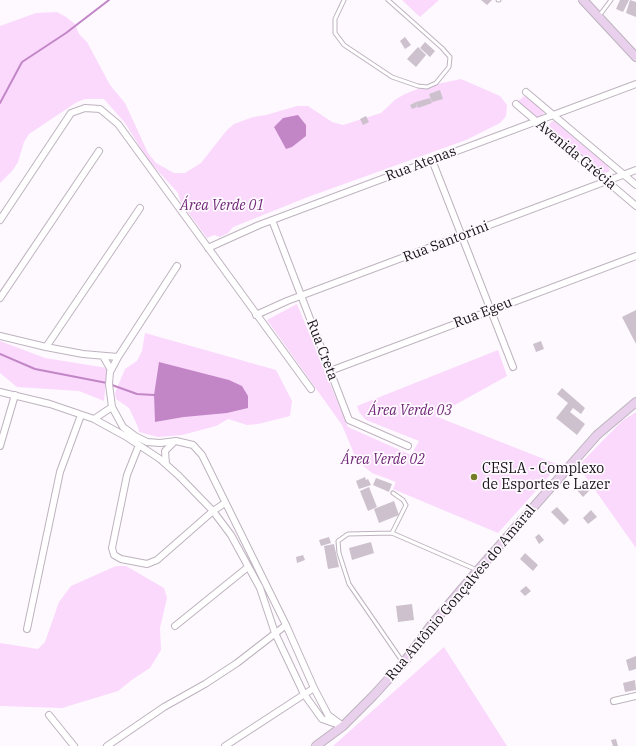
<!DOCTYPE html>
<meta charset="utf-8">
<style>
body{margin:0}
canvas{display:block;background:#fdf9fe}
</style>
<canvas width="636" height="746"></canvas>
<script>
const g = document.querySelector('canvas').getContext('2d');
g.lineJoin = 'round';
function fill(path, color) {
  g.fillStyle = color;
  g.fill(path, 'evenodd');
}
function poly(rows) {
  const path = new Path2D();
  for (const r of rows) {
    path.moveTo(r[0], r[1]);
    for (let i = 2; i < r.length; i += 2) path.lineTo(r[i], r[i + 1]);
  }
  return path;
}
function strokePath(path, color, width, dash) {
  g.strokeStyle = color;
  g.lineWidth = width;
  g.lineCap = dash ? 'butt' : 'round';
  g.setLineDash(dash || []);
  g.stroke(path);
}
function label(font, color, halo, rows, align = 'center') {
  g.font = font + ' "IBM Plex Serif",serif';
  g.lineWidth = 3.5;
  g.setLineDash([]);
  g.textBaseline = 'middle';
  g.strokeStyle = halo;
  g.fillStyle = color;
  for (const [text, x, y, turn = 0] of rows) {
    g.save();
    g.translate(x, y);
    g.rotate((+turn || 0) * Math.PI / 180);
    g.textAlign = isNaN(turn) ? turn : align;
    if (halo) g.strokeText(text, 0, 0);
    g.fillText(text, 0, 0);
    g.restore();
  }
}
fill(poly([
 [402,0,439,0,420,17],
 [57,12,66,17,75,24,79,34,87,42,110,85,125,103,148,153,156,163,174,173,185,173,201,163,227,130,234,124,253,117,266,115,297,106,308,106,332,122,343,125,381,113,396,99,405,94,423,87,461,79,500,96,507,105,506,116,500,123,466,140,308,197,233,227,228,233,220,237,214,235,207,238,181,203,178,193,148,160,125,123,104,99,85,99,77,102,29,134,24,142,18,162,13,170,0,183,0,26,36,13],
 [524,96,543,109,544,113,540,117,537,117,517,102],
 [552,121,554,121,608,166,610,171,604,174,599,171,549,129,549,125],
 [297,304,348,427,411,455,419,441,366,420,359,412,357,406,498,350,507,376,435,416,559,465,498,533,393,489,396,482,372,473,357,461,342,425,267,320],
 [145,333,276,370,292,401,290,416,258,424,247,425,228,419,216,426,182,435,158,437,139,432,138,427,129,408,116,399,115,393,125,369,137,361,142,351],
 [229,380,184,417,155,422],
 [0,341,45,358,107,368,104,401,79,391,17,387,0,373],
 [636,412,636,548,578,466,622,421],
 [116,566,126,566,164,588,167,598,160,628,161,650,150,668,133,679,118,691,62,708,0,706,0,643,38,649,45,642,59,602,71,586],
 [444,647,507,746,333,746]
]), '#fbd9fd');
fill(poly([
 [298,115,306,125,306,136,292,147,286,149,274,127,283,118],
 [159,362,229,380,242,386,248,396,248,408,227,413,184,417,155,422,154,395]
]), '#c286c7');
strokePath(poly([
 [0,103,22,62,66,33,109,0],
 [0,354,35,369,107,383],
 [112,385,137,394,154,395]
]), '#c286c7', 2);
fill(poly([
 [481,0,492,0,487,5],
 [620,0,629,0,623,12,616,9],
 [630,0,636,2,636,17,626,13],
 [405,37,411,45,405,49,400,41],
 [425,42,435,51,430,57,420,48],
 [418,47,426,55,416,67,407,59],
 [440,90,443,99,432,102,429,94],
 [430,98,432,103,418,108,416,102],
 [416,102,417,107,412,109,410,105],
 [366,116,369,122,363,125,360,119],
 [636,310,636,344,622,317],
 [541,341,544,349,536,352,533,344],
 [562,388,585,408,581,414,573,408,570,412,585,424,577,435,556,418,568,403,557,394],
 [365,477,366,480,368,479,371,485,359,489,356,481],
 [376,478,392,484,389,492,373,485],
 [584,481,591,489,583,497,576,489],
 [369,487,377,507,368,511,360,491],
 [394,501,399,515,379,523,374,509],
 [557,507,569,520,564,525,551,512],
 [591,510,597,517,588,524,583,518],
 [539,534,544,540,539,544,535,537],
 [329,537,331,543,321,546,319,540],
 [371,542,374,553,352,560,349,548],
 [334,544,339,567,328,569,324,546],
 [525,553,538,565,533,571,520,559],
 [303,555,305,560,297,563,296,557],
 [526,586,531,591,525,596,520,591],
 [412,604,414,620,398,622,396,606],
 [636,656,636,669,629,671,626,660],
 [635,680,636,690,625,692,623,683],
 [616,739,618,746,613,746,611,740]
]), '#ccc1cd');
const lane = poly([
 [344,0,335,19,335,33,344,45,392,77,418,86,427,87,436,83,449,67,450,57,442,48,388,0],
 [498,0,499,0],
 [599,16,611,0],
 [392,533,406,505,403,500,393,493],
 [403,660,400,658,349,584,339,553,338,541,348,534,392,533,477,570]
]);
const street = poly([
 [526,92,636,185],
 [516,104,636,206],
 [432,160,513,367],
 [0,220,71,113,85,108,100,109,118,124,311,389],
 [272,220,349,420,408,446],
 [208,248,259,225,636,84],
 [177,266,118,357,110,372,109,384,112,407,123,427,135,436,147,442,160,443,176,441,193,445,202,455,286,625,314,688,328,715,343,726],
 [0,298,99,151],
 [256,315,287,301,636,170],
 [0,336,46,347,83,354,118,357],
 [46,347,140,208],
 [103,356,111,370],
 [330,371,636,256],
 [0,392,50,404,94,419,125,436,160,459,179,476,213,511,231,535,260,588,275,633,304,694,322,719,339,725],
 [94,419,112,407],
 [139,445,127,475,112,548,114,555,121,559,147,564,157,560,213,511,225,503],
 [0,446,15,395],
 [166,464,165,451,174,442],
 [175,626,248,567],
 [27,629,60,472,81,415],
 [614,701,636,696],
 [49,715,74,746],
 [107,746,164,707,205,684,237,663,286,625],
 [225,746,314,688]
]);
const secondary = poly([
 [583,0,636,57],
 [316,746,343,726,373,696,405,661,432,624,478,570,597,435,636,402]
]);
strokePath(lane, '#beb3bf', 5);
strokePath(street, '#beb3bf', 8);
strokePath(secondary, '#beb3bf', 10);
strokePath(lane, '#fff', 3);
strokePath(street, '#fff', 6);
strokePath(secondary, '#e9d0ec', 8);
for (const [x, y, r, color] of [
 [474,477,4,"#767d28"]
]) {
  const dot = new Path2D();
  dot.arc(x, y, r, 0, 2 * Math.PI);
  g.fillStyle = color;
  g.fill(dot);
  strokePath(dot, '#fdf9fe', 1.5);
}
label('14px', '#171317', '#fdf9fe', [
 ["Avenida Grécia",576,155,40],
 ["Rua Atenas",421,164,-21],
 ["Rua Santorini",446,242,-21],
 ["Rua Egeu",483,313,-21],
 ["Rua Creta",322,350,69],
 ["Rua Antônio Gonçalves do Amaral",461,593,-50]
]);
label('italic 14px', '#6f2776', '#fdf9fe', [
 ["Área Verde 01",222,206],
 ["Área Verde 03",410,411],
 ["Área Verde 02",383,460]
]);
label('14px', '#171317', '#fdf9fe', [
 ["CESLA - Complexo",482,469],
 ["de Esportes e Lazer",482,485]
], 'left');
</script>
